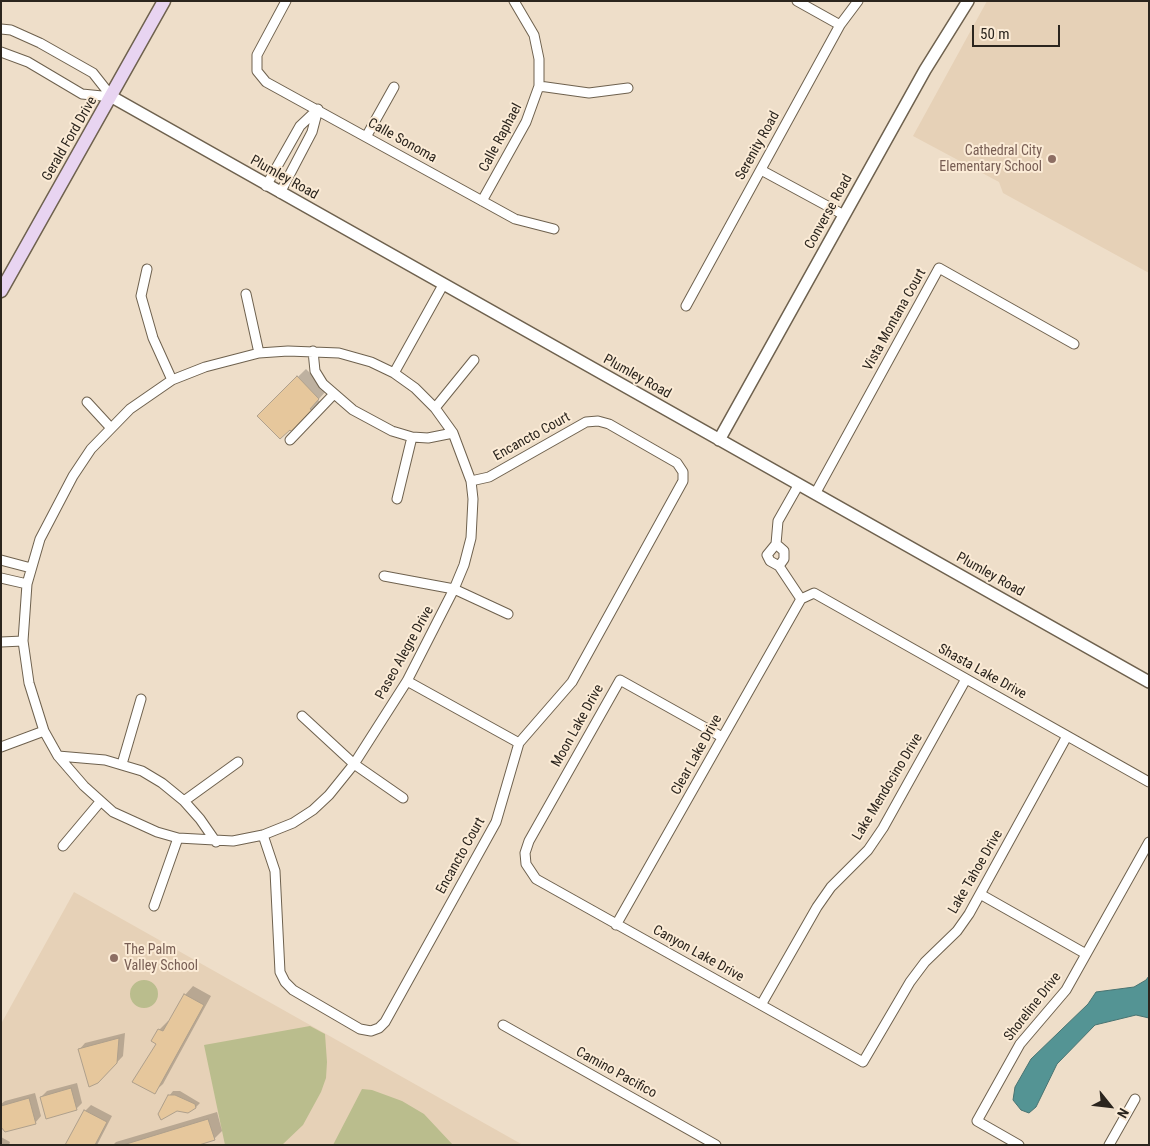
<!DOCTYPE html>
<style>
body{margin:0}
#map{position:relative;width:1150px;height:1146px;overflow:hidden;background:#eedec9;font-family:"Roboto Condensed",sans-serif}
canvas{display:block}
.frame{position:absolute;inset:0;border:2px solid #2b251e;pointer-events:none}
.north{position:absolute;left:1085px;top:1081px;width:50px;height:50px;-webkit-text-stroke:4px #fbebd6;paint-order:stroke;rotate:119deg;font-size:14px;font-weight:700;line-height:20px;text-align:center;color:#2b251e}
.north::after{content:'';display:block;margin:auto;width:18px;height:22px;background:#2b251e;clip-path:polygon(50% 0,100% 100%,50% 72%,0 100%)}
.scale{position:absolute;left:972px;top:25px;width:88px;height:22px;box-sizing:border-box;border:2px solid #2b251e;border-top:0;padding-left:6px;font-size:15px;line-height:18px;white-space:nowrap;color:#2b251e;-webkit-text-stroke:4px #fbebd6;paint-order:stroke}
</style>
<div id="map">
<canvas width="1150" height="1146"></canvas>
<div class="frame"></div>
<div class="north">N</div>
<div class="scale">50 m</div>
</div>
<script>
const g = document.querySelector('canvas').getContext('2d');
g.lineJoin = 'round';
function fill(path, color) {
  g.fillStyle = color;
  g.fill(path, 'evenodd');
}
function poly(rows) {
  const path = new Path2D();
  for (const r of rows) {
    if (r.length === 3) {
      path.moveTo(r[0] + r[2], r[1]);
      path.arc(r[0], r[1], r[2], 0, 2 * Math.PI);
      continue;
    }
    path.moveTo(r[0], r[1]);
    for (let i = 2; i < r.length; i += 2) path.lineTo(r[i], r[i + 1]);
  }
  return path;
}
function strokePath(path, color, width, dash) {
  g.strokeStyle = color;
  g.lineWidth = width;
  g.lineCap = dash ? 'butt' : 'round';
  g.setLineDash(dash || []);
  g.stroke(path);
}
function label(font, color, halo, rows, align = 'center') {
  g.font = font + ' "Roboto Condensed",sans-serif';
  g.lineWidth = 4;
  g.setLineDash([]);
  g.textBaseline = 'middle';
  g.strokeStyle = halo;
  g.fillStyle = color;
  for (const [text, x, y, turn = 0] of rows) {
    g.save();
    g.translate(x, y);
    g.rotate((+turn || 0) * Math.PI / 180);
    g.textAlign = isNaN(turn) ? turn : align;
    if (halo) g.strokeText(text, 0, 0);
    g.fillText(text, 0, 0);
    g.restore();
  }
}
fill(poly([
 [987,1,1149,1,1149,273,1003,193,999,182,913,136],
 [74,892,523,1145,1,1145,1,1024]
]), '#e6d1b7');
fill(poly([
 [144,994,14],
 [310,1026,325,1034,327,1062,326,1078,321,1092,303,1125,282,1145,225,1145,204,1045],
 [362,1089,372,1090,402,1101,424,1114,453,1145,333,1145]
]), '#babd8d');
const water = poly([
 [1149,976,1149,1018,1136,1015,1095,1025,1057,1064,1036,1107,1029,1113,1021,1110,1013,1100,1015,1087,1031,1059,1088,1004,1096,992,1134,987,1146,980,1149,976]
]);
fill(water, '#549494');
strokePath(water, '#487371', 1);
fill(poly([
 [306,369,327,390,318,400,320,402,300,422,258,416],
 [193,986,211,996,163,1084,154,1092,159,1030,168,1021,169,1022,185,995],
 [125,1033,123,1056,104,1076,79,1050,85,1043],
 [77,1083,82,1103,76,1109,41,1097,47,1091],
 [173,1091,180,1091,200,1103,193,1110,176,1110,161,1119,159,1117,163,1104],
 [35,1093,41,1116,35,1123,1,1125,1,1104,5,1101],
 [91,1105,112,1116,97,1145,66,1145,85,1111],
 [217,1112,222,1131,214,1139,195,1145,113,1145,116,1142],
 [1,1137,10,1142,9,1145,1,1145]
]), '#0003');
const building = poly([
 [297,376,319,399,310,409,313,411,292,432,290,430,280,439,257,416,297,376],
 [184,994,204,1005,155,1094,132,1082,156,1044,151,1041,158,1029,163,1031,184,994],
 [119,1038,117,1063,98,1083,89,1087,78,1049,119,1038],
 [71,1088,77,1110,46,1119,40,1097,71,1088],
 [168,1095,175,1095,195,1104,196,1108,188,1113,177,1111,161,1120,158,1114,168,1095],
 [29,1098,36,1124,5,1132,1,1127,1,1106,29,1098],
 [84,1110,107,1122,95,1145,65,1145,84,1110],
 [208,1119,215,1140,199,1145,123,1145,208,1119]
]);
fill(building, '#e6c79c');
strokePath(building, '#afa08c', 1);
const minor = poly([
 [286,1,257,55,257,71,266,82,515,219,554,229],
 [797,1,840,25],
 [1,29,11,30,40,43,93,73,112,97],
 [1,52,28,62,82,94,112,97],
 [539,86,589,93,628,88],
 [366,137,394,87],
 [761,170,844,215],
 [266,186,300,126,318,109,312,132,280,193],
 [482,201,526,122,539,86,539,59,534,35,514,1],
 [147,269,141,296,153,338,172,380],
 [246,294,259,353],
 [686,306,840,25,858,1],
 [288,351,339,353,371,362,394,373,415,388,435,408,453,433,471,481,473,499,471,538,464,565,454,589,407,681,354,764,329,795,313,810,293,823,263,835,233,841,178,838,157,832,113,812,84,786,58,756,44,731,29,683,23,641,27,584,40,539,73,476,91,449,130,409,172,380,205,367,259,353,288,351],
 [313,351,315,371,323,384,353,410,392,431,412,437,428,438,453,433],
 [394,373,443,285],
 [87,402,110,427],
 [435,408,474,360],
 [290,440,333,395],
 [815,494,939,268,1074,344],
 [397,499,412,437],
 [776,544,767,555,770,561,779,566,801,599],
 [1,560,31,568],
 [779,566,784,559,784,551,776,544,778,521,799,484],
 [384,576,454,589,508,614],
 [1,578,27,584],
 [801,599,814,593,1149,782],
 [1,642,23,641],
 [407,681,519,743],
 [302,716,354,764,403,798],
 [722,737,620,680,529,841,525,853,526,864,536,879,863,1062,910,982,925,962,957,931,969,914,1067,736],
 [1,747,44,731],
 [58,756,105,760,142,771,162,783,184,801,200,819,216,842],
 [122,764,141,699],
 [184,801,238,762],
 [263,835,275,871,280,972,285,982,293,990,360,1029,371,1031,379,1028,385,1022,496,822,519,743,572,682,683,481,683,472,677,463,609,424,598,421,586,422,489,477,471,481],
 [63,846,100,802],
 [980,894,1086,954],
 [154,906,178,838],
 [616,925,801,599],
 [761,1005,817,907,831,887,868,850,883,828,966,679],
 [503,1025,716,1145],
 [1019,1145,977,1121,1020,1044,1066,990,1149,842],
 [1109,1145,1135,1099]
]);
const tertiary = poly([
 [112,97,1149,682],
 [719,440,925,70,968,1]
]);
const secondary = poly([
 [1,291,164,1]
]);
strokePath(minor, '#6e614e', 11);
strokePath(tertiary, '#6e614e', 14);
strokePath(secondary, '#6e614e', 15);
strokePath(minor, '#fff', 9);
strokePath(tertiary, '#fff', 11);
strokePath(secondary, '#e8d4f1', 12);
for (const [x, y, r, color] of [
 [1052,159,5,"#8d6e63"],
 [114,958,5,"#8d6e63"]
]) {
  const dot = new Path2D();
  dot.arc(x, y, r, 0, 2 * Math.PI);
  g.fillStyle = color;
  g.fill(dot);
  strokePath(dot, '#fbebd6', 2);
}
label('14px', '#2b251e', '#fbebd6', [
 ["Calle Raphael",501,138,-62],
 ["Gerald Ford Drive",70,139,-60],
 ["Calle Sonoma",402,141,29],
 ["Serenity Road",758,146,-61],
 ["Plumley Road",284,178,29],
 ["Converse Road",829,212,-61],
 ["Vista Montana Court",895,320,-61],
 ["Plumley Road",637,377,29],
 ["Encancto Court",532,437,-29],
 ["Plumley Road",990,575,29],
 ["Paseo Alegre Drive",405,653,-61],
 ["Shasta Lake Drive",982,672,29],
 ["Moon Lake Drive",578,726,-61],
 ["Clear Lake Drive",697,755,-61],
 ["Lake Mendocino Drive",888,787,-59],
 ["Encancto Court",461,856,-61],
 ["Lake Tahoe Drive",976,872,-60],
 ["Canyon Lake Drive",698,954,29],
 ["Shoreline Drive",1033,1007,-52],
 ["Camino Pacifico",616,1073,29]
]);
label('14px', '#785e54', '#fbebd6', [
 ["Cathedral City",1042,151],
 ["Elementary School",1042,167],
 ["The Palm",124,950,"left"],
 ["Valley School",124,966,"left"]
], 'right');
</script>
